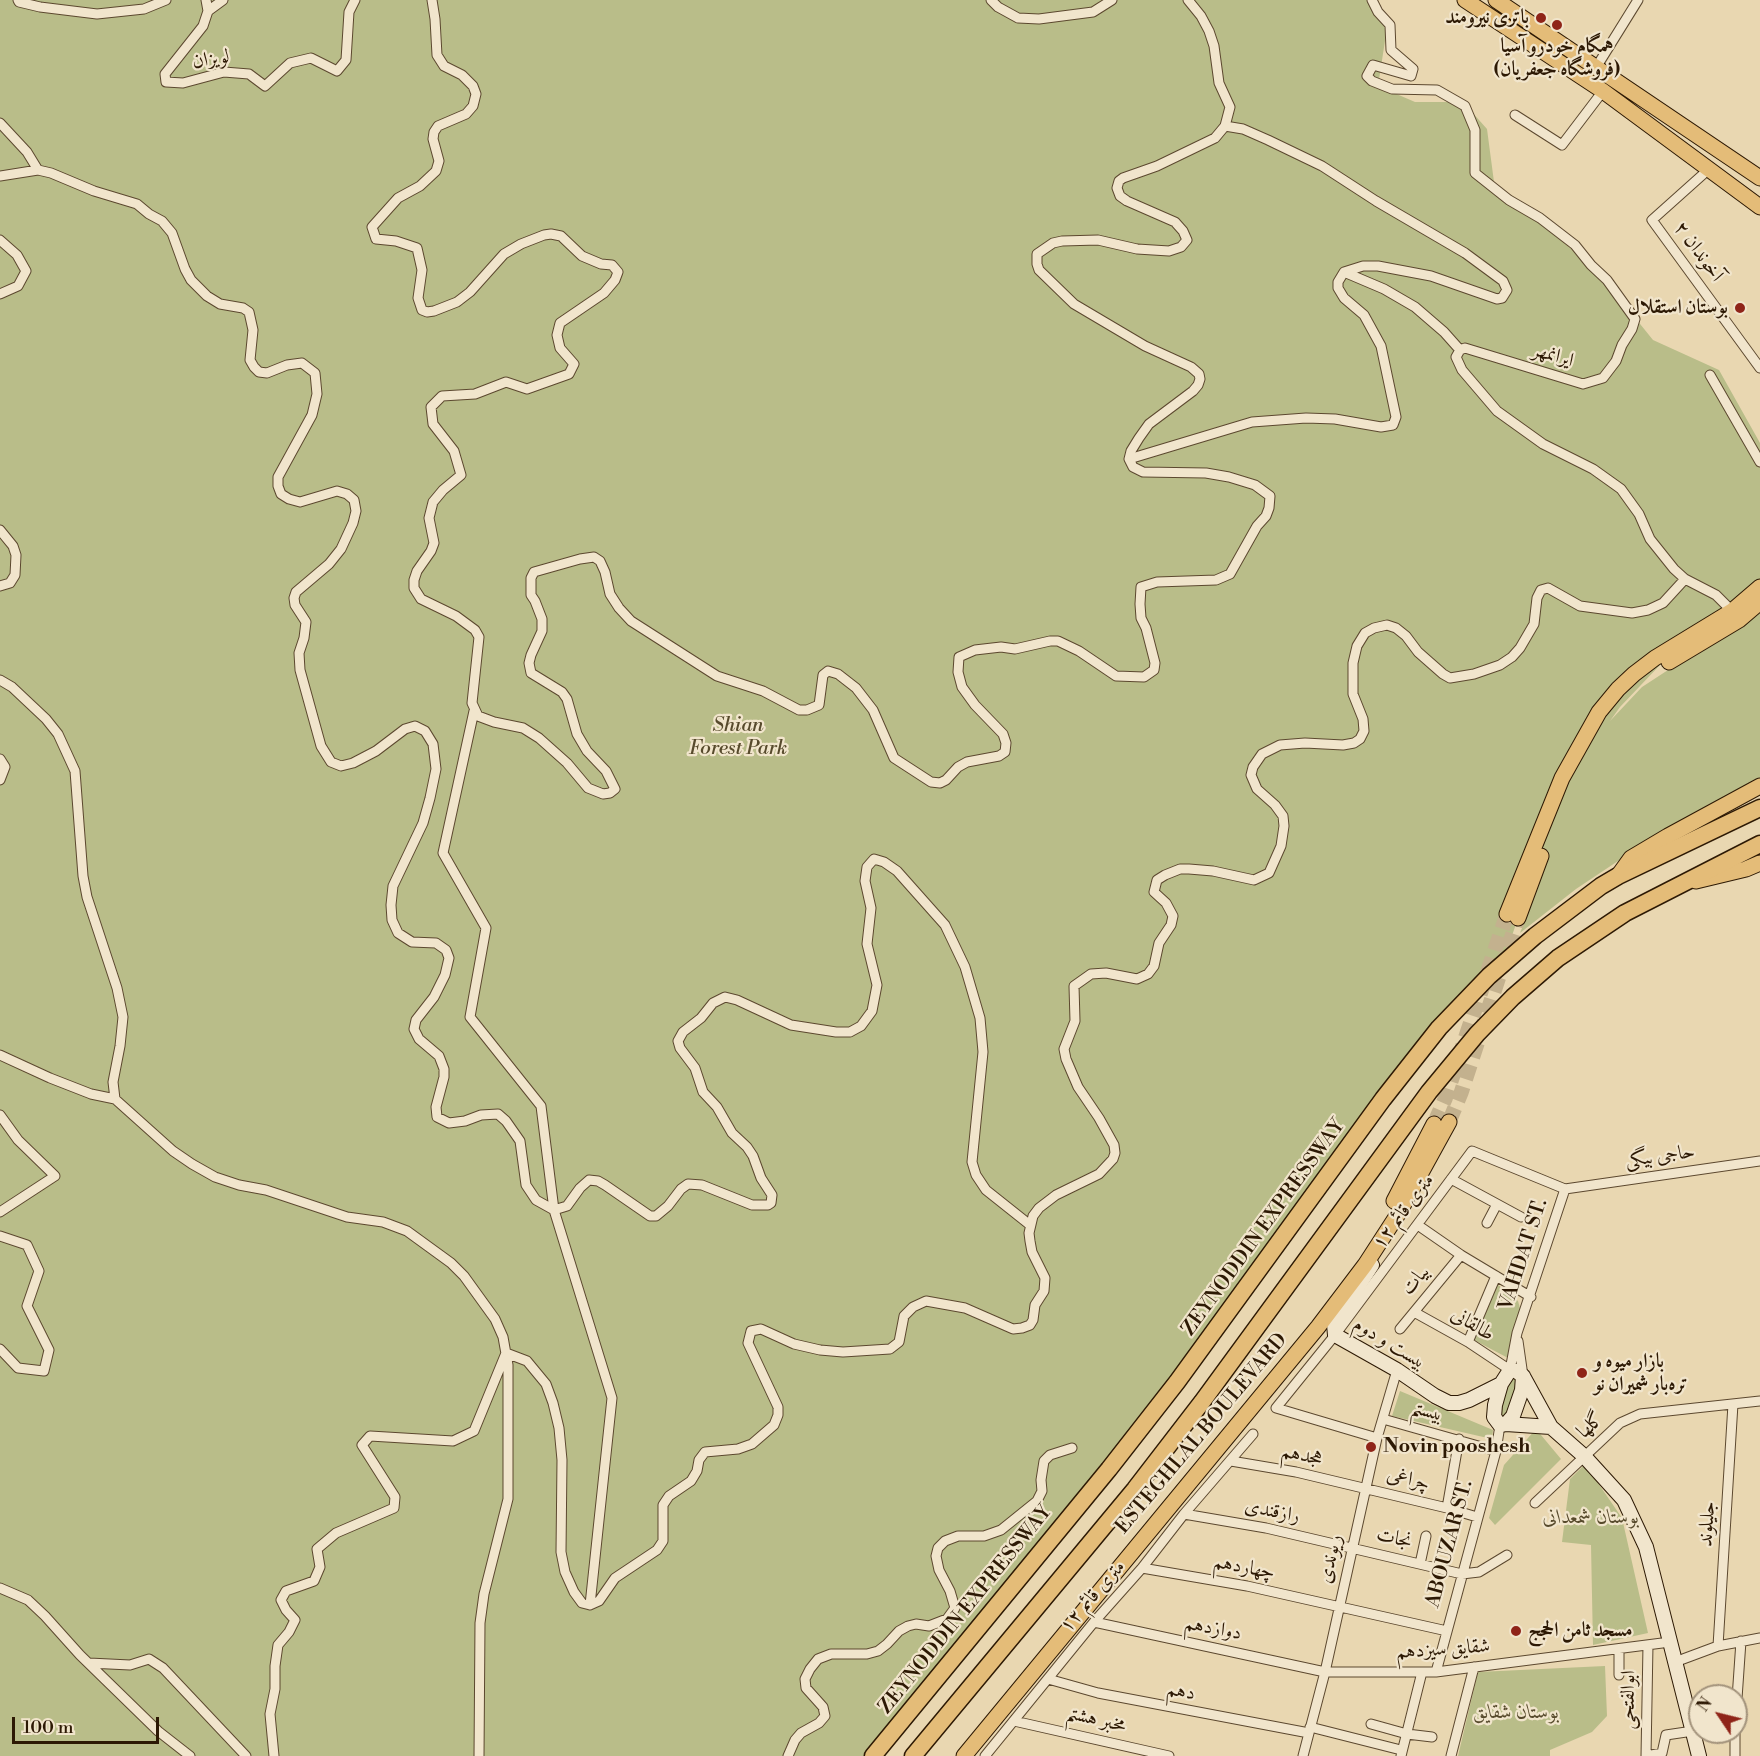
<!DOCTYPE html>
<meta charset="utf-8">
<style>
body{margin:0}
#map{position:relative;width:1760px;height:1756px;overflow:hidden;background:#e9d7b1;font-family:"Libre Bodoni",serif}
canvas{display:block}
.north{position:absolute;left:1688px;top:1684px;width:60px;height:60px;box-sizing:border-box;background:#f1e5cc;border:2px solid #a3937c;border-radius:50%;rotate:305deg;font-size:16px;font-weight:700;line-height:24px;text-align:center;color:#2d1904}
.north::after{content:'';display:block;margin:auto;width:21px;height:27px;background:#8f2418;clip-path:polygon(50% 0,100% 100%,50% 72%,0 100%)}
.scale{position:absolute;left:12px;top:1717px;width:147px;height:27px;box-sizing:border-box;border:3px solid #2d1904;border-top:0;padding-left:8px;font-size:18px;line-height:21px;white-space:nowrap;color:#2d1904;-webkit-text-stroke:4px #f1e5cc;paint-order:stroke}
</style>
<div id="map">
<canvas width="1760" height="1756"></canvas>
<div class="north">N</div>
<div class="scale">100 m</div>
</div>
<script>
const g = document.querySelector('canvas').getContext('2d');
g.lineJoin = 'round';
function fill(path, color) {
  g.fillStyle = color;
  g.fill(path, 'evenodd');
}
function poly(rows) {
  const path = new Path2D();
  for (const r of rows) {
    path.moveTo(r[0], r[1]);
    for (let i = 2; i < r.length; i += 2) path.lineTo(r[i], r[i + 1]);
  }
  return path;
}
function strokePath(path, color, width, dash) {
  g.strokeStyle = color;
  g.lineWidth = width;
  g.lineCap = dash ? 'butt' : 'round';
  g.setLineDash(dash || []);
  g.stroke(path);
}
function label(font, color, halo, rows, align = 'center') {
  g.font = font + ' "Libre Bodoni",Amiri,serif';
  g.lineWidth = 4.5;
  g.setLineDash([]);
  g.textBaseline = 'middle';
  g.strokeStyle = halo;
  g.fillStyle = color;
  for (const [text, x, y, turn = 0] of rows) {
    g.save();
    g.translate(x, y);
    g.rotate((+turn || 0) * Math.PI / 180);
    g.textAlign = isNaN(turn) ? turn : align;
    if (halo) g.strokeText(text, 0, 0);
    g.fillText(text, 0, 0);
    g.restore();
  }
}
fill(poly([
 [0,0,1370,0,1387,28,1378,86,1415,102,1463,102,1487,129,1494,182,1599,273,1653,340,1719,370,1760,443,1760,601,1728,625,1660,665,1620,707,1610,721,1642,687,1760,610,1760,781,1639,847,1576,889,1520,933,1524,923,1518,918,1501,968,1453,1017,877,1756,0,1756],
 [1497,1284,1518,1301,1520,1308,1508,1358,1474,1340],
 [1512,1376,1518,1380,1511,1414,1501,1420,1497,1405],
 [1400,1391,1493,1430,1492,1439,1392,1416],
 [1536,1429,1561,1459,1495,1525,1489,1518,1504,1465],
 [1585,1464,1622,1518,1648,1633,1593,1645,1591,1545,1562,1542,1570,1479],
 [1605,1666,1607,1716,1592,1732,1550,1750,1550,1756,1458,1756,1478,1672]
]), '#b9bd89');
strokePath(poly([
 [1449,1122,1461,1093,1518,918],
 [1434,1124,1445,1099,1507,914]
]), '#c3b18e', 15, [15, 8]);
const minor = poly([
 [18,0,19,2,40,7,97,14,144,9,166,0],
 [206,0,208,11,203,26,165,74,166,82,183,83,224,72,249,74,265,86,290,63,311,58,337,71,346,60,349,12,355,0],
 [432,0,435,19,437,55,444,66,462,75,473,86,476,94,473,106,466,114,438,126,434,132,433,139,439,161,436,171,420,186,398,198,372,227,376,239,396,241,417,248,422,270,418,298,422,310,427,312,434,311,457,302,470,292,504,254,521,244,544,235,551,234,561,236,582,256,601,264,612,265,618,272,615,280,604,293,560,323,557,335,560,348,574,364,569,374,527,389,506,382,475,394,442,396,431,407,433,424,454,451,461,475,443,490,433,502,429,518,434,543,431,551,417,571,414,580,414,588,421,599,456,616,475,630,479,637,472,703,478,716,494,722,523,728,539,738,567,763,588,788,603,794,610,793,615,789,606,771,587,751,577,734,567,699,562,692,531,673,529,663,531,655,542,631,542,619,535,601,531,595,531,578,534,572,580,559,594,557,600,561,605,572,610,594,619,608,631,621,717,676,763,691,799,710,807,710,819,705,823,675,828,671,838,674,856,688,873,710,894,758,931,782,940,783,946,780,958,767,967,762,999,756,1005,752,1006,743,1003,734,975,705,962,687,958,672,959,657,975,650,1001,647,1015,649,1050,641,1058,641,1079,651,1116,676,1144,677,1154,670,1155,663,1146,628,1141,618,1140,604,1141,587,1157,582,1216,580,1230,574,1257,526,1266,516,1269,508,1270,496,1255,485,1229,477,1206,473,1143,472,1133,467,1129,459,1131,451,1139,438,1149,424,1193,391,1198,385,1200,379,1199,374,1191,367,1145,346,1074,304,1039,270,1037,264,1037,254,1053,243,1062,241,1098,240,1137,249,1169,251,1181,247,1187,240,1183,231,1175,222,1127,201,1120,196,1117,188,1119,181,1123,178,1157,166,1215,138,1225,126,1230,107,1219,83,1214,46,1209,31,1201,16,1188,0],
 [991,0,998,7,1018,18,1039,19,1093,12,1112,0],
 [1372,0,1378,12,1390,25,1391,50,1413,69,1411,76,1373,65,1367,76,1372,81,1392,89,1437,90,1465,106,1475,130,1475,173,1509,200,1540,218,1575,245,1591,265,1607,280,1635,319,1632,329,1622,345,1616,361,1603,378,1583,384,1465,348,1460,350,1456,357,1462,370,1497,411,1543,444,1593,469,1621,489,1639,514,1650,539,1674,569,1685,579,1716,595,1732,611],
 [208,11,223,0],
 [1597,66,1638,0],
 [1515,115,1562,145,1603,91],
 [0,123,27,152,38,170],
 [1709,169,1652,220,1760,368],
 [0,176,38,170,51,173,94,191,137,204,149,214,162,221,172,233,185,269,191,280,207,296,220,304,243,308,249,312,253,330,250,360,254,367,259,372,267,373,287,365,302,363,315,373,317,394,312,415,278,477,278,486,281,494,289,499,300,502,337,491,347,494,354,500,356,511,353,523,341,549,329,564,296,592,294,598,295,605,306,622,304,638,299,653,300,670,321,746,331,762,341,766,353,763,376,751,405,729,415,726,425,731,433,744,436,769,430,798,423,823,393,886,391,905,392,920,398,933,412,942,436,943,446,950,449,958,445,975,434,997,416,1020,414,1029,419,1039,439,1056,444,1069,444,1077,436,1107,437,1117,449,1123,465,1121,481,1115,498,1114,506,1121,520,1141,526,1185,536,1200,554,1210,567,1206,580,1188,589,1180,598,1181,605,1185,650,1216,656,1216,668,1206,681,1189,688,1184,702,1185,752,1205,768,1205,771,1203,772,1195,761,1178,753,1156,747,1147,732,1133,717,1107,703,1092,695,1068,680,1048,678,1041,683,1032,701,1018,713,1003,725,997,737,1000,791,1025,836,1032,850,1032,861,1026,872,1011,877,985,867,944,871,908,865,881,867,867,874,859,884,862,897,871,945,925,965,967,980,1018,983,1052,972,1162,976,1175,986,1190,1030,1225],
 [0,240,17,255,26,271,18,286,0,294],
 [1344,272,1384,289,1415,307,1444,332,1460,350],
 [1710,375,1760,462],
 [1129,459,1252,422,1306,418,1335,419,1381,427,1393,425,1396,417,1381,346,1364,315,1344,298,1338,288,1338,282,1344,272,1363,266,1378,266,1431,276,1497,299,1502,298,1507,290,1503,281,1465,253,1376,201,1322,166,1268,140,1243,129,1225,126],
 [0,530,13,546,16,555,15,575,10,583,0,586],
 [0,680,12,687,46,719,58,734,75,771,83,876,87,897,117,988,123,1017,120,1046,113,1082,115,1099,173,1151,192,1164,215,1177,239,1185,266,1190,347,1217,383,1222,407,1231,451,1263,464,1276,495,1319,503,1337,508,1365,508,1499,484,1594,480,1623,479,1756],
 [474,711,443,853,486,928,470,1017,541,1106,554,1210,612,1398,590,1605],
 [0,759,5,767,0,780],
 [0,1055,50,1078,91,1094,115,1099],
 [0,1115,18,1140,55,1176,0,1212],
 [1451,1179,1521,1217],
 [1565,1189,1760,1161],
 [1487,1223,1497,1204],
 [1422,1228,1461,1255,1531,1297],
 [0,1236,27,1245,39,1271,27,1306,49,1350,44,1371,18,1368,0,1349],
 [1414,1312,1468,1342,1510,1370,1517,1333,1565,1189],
 [1400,1329,1461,1255],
 [1518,1341,1523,1376],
 [1468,1342,1496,1276],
 [1383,1419,1496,1451],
 [1377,1438,1276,1408,1335,1335,1472,1151,1565,1189],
 [1231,1461,1296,1472,1447,1508,1477,1517],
 [1535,1503,1620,1423,1640,1414,1760,1401],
 [1447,1508,1459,1439],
 [1184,1514,1266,1528,1462,1574,1479,1572,1507,1555],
 [1420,1564,1426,1536],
 [1142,1568,1247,1586,1447,1631],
 [0,1588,28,1600,45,1616,80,1655,158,1731,190,1756],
 [1094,1622,1325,1672,1436,1672,1670,1642],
 [1718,1646,1733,1404],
 [1619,1649,1619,1675],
 [1675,1662,1718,1646,1760,1638],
 [89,1663,130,1665,149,1659,163,1668,246,1756],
 [1436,1672,1496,1451,1500,1425],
 [1048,1679,1098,1693,1309,1733],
 [1736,1713,1741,1641],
 [1014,1721,1169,1756],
 [1371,1724,1407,1734,1432,1737],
 [1310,1727,1397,1749],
 [274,1756,270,1714,275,1689,275,1666,278,1645,289,1632,295,1620,286,1610,281,1600,286,1591,314,1581,320,1567,317,1549,336,1533,394,1508,395,1497,362,1445,370,1436,453,1441,474,1431,506,1353,527,1361,546,1384,553,1403,559,1428,562,1460,561,1552,565,1572,574,1592,582,1603,590,1605,599,1601,615,1578,657,1550,663,1541,663,1505,669,1496,691,1481,697,1471,699,1460,705,1452,738,1449,752,1444,774,1425,778,1415,778,1407,748,1343,751,1331,761,1329,794,1344,820,1350,843,1352,890,1349,899,1342,904,1316,913,1307,926,1301,965,1308,1013,1329,1022,1328,1030,1325,1033,1320,1035,1305,1044,1291,1045,1278,1032,1252,1030,1241,1029,1233,1033,1216,1039,1208,1056,1195,1099,1174,1113,1159,1115,1153,1114,1145,1099,1118,1078,1087,1066,1059,1064,1049,1075,1021,1074,986,1091,974,1106,973,1137,979,1148,974,1154,966,1159,943,1171,925,1173,916,1166,903,1154,892,1157,880,1165,875,1180,869,1189,869,1213,871,1254,880,1269,873,1281,846,1284,826,1283,816,1275,805,1257,789,1251,775,1253,767,1262,754,1280,745,1305,743,1343,745,1354,743,1360,739,1364,731,1363,719,1353,694,1353,663,1357,646,1365,633,1374,628,1387,625,1396,628,1406,636,1418,652,1443,674,1450,678,1474,674,1500,665,1512,657,1520,648,1534,624,1537,598,1541,590,1548,588,1580,606,1632,613,1648,610,1663,603,1685,579],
 [788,1756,795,1740,801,1733,819,1723,825,1716,823,1707,806,1688,805,1679,810,1669,818,1659,831,1654,867,1654,878,1651,887,1644,899,1631,908,1626,916,1624,929,1626,947,1619,955,1608,950,1591,939,1570,936,1556,938,1548,945,1541,958,1536,984,1536,1001,1530,1037,1501,1042,1491,1041,1480,1044,1461,1050,1455,1072,1448],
 [985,1756,1094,1622,1142,1568,1184,1514,1253,1434],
 [1303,1756,1325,1672,1377,1438,1397,1370],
 [1401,1756,1422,1672],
 [1451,1756,1474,1667],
 [1646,1756,1648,1645],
 [1646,1756,1662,1753,1666,1735,1693,1731],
 [1735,1756,1735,1732]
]);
const secondary = poly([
 [1372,1265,1334,1324,1335,1335,1397,1370,1435,1396,1449,1403,1459,1403,1469,1400,1501,1384],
 [1510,1370,1516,1371,1523,1376,1522,1390,1513,1416,1506,1424,1500,1425,1494,1417,1495,1405,1501,1384,1510,1370],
 [1523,1376,1551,1427,1584,1456,1624,1500,1646,1547,1699,1756],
 [1506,1424,1551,1427]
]);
const primary = poly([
 [1465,0,1603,91,1760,207],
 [1496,0,1760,178],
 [1669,662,1739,620,1760,602],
 [1618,876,1631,858,1668,836,1760,786],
 [1696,881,1746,869,1760,863],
 [1507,914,1562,778,1599,712,1618,689,1634,674,1655,658,1732,611,1760,587],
 [1518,918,1541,856],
 [1394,1201,1434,1124],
 [964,1756,1318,1327,1365,1265,1400,1211,1449,1122]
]);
const trunk = poly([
 [873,1756,1109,1469,1177,1382,1383,1099,1439,1028,1489,976,1535,936,1601,886,1618,876,1760,808],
 [913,1756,1135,1489,1202,1402,1429,1092,1477,1034,1513,997,1558,958,1625,913,1760,844]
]);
strokePath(minor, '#5c482f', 11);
strokePath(secondary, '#2d1904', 16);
strokePath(primary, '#2d1904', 17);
strokePath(trunk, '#2d1904', 19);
strokePath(minor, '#f1e5cc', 9);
strokePath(secondary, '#f1e5cc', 14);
strokePath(primary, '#e4bc78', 15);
strokePath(trunk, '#e4bc78', 16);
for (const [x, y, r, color] of [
 [1541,18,6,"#8f2418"],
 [1557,25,6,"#8f2418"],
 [1740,308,6,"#8f2418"],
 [1582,1373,6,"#8f2418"],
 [1371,1447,6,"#8f2418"],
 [1516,1631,6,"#8f2418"]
]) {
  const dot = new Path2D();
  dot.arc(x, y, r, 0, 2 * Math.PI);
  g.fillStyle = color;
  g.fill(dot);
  strokePath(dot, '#f1e5cc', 2);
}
label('bold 20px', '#2d1904', '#f1e5cc', [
 ["باتری نیرومند",1529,18,"right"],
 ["همگام خودرو آسیا",1557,47,"center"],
 ["(فروشگاه جعفریان)",1557,70,"center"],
 ["بوستان استقلال",1728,308,"right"],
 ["بازار میوه و",1594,1362],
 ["تره‌بار شمیران نو",1594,1385],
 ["Novin pooshesh",1383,1447],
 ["مسجد ثامن الحجج",1528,1631]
], 'left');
label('20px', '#2d1904', '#f1e5cc', [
 ["لویزان",211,60,-9],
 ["آخوندان ۲",1698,252,54],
 ["ایرانمهر",1553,356,17],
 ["حاجی بیگی",1660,1157,-8],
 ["۱۲ متری قائم",1404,1212,-53],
 ["ZEYNODDIN EXPRESSWAY",1264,1228,-54],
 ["VAHDAT ST.",1524,1255,-72],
 ["بیات",1416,1281,-51],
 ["طالقانی",1472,1325,31],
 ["بیست و دوم",1389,1344,31],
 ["بیستم",1427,1412,15],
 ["گلها",1591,1426,-42],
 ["ESTEGHLAL BOULEVARD",1202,1434,-50],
 ["هجدهم",1302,1456,12],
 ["چراغی",1408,1480,13],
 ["رازقندی",1272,1512,11],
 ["جلیلوند",1708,1524,-86],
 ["نجات",1394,1539,13],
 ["ABOUZAR ST.",1450,1544,-75],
 ["ریوندی",1331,1559,-77],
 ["چهاردهم",1244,1568,11],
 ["۱۲ متری قائم",1093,1597,-49],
 ["ZEYNODDIN EXPRESSWAY",966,1610,-51],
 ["دوازدهم",1213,1629,11],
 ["شقایق سیزدهم",1443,1650,-4],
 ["دهم",1181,1692,11],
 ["ابوالفتحی",1629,1700,-89],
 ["مخبر هشتم",1096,1720,13]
]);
label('italic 20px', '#574a2c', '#f1e5cc', [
 ["Shian",738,726],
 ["Forest Park",738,749],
 ["بوستان شمعدانی",1591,1518],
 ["بوستان شقایق",1516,1713]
]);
</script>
